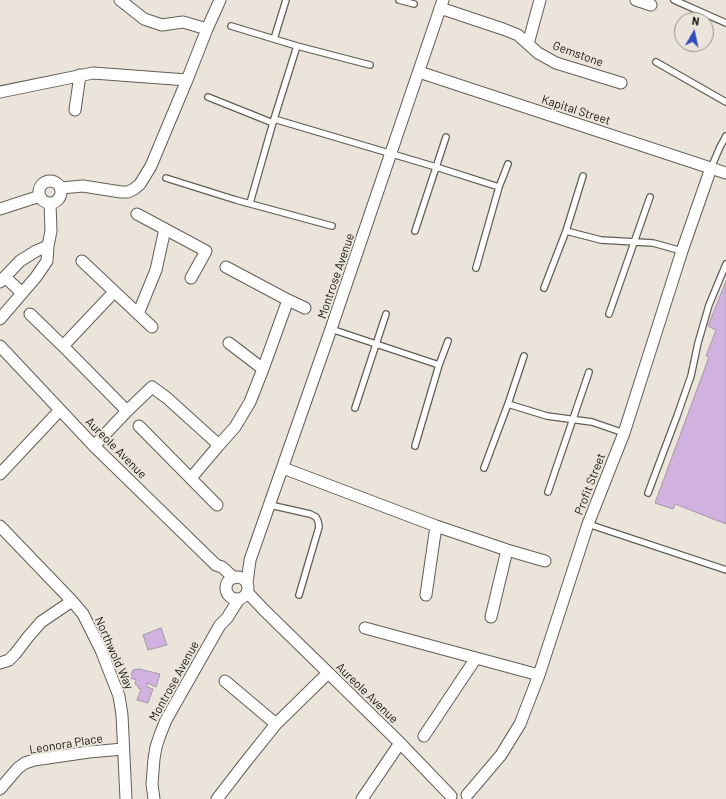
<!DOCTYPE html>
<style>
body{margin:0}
#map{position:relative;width:726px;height:799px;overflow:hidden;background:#eae4da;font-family:Barlow,sans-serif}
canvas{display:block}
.north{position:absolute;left:674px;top:12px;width:40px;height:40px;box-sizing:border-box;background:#eae4da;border:1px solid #96918a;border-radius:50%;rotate:9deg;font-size:11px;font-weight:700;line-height:16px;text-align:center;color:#171511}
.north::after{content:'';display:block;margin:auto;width:14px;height:18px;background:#314bbc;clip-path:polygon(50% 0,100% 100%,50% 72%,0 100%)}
</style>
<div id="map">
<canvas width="726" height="799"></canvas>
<div class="north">N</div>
</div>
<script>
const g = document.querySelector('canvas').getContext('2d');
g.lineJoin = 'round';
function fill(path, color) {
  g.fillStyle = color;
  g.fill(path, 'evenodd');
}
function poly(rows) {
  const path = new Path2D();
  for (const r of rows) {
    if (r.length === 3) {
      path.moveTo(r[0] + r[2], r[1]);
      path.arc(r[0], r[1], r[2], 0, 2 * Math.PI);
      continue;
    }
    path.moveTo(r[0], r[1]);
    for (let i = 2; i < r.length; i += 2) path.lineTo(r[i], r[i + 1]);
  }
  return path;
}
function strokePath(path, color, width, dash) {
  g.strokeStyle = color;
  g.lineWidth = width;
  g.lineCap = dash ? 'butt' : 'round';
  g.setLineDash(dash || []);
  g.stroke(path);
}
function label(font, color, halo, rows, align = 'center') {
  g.font = font + ' Barlow,sans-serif';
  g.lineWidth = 4;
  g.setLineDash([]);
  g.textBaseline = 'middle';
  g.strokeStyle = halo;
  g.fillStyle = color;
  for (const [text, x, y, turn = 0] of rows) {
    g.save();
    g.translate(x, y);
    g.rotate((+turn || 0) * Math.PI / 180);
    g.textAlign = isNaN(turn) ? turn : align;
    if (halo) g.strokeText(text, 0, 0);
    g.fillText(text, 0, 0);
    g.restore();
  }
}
const building = poly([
 [726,281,726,524,675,504,673,509,655,503,709,357,706,356,716,330,708,326,726,281],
 [161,628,167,645,148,650,143,635,161,628],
 [139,669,160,674,156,687,147,683,147,687,153,689,148,703,137,700,141,689,138,688,138,686,135,684,136,680,130,678,133,670,139,669]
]);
fill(building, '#d0b1e0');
strokePath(building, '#a19ba4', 1);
const lane = poly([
 [399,0,414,4],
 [674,0,726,23],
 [231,26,297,46,370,65],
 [274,39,286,0],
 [656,62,726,102],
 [208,97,273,123],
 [274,119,436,167,499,187],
 [711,168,720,147,726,136],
 [166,178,236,200,332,226],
 [250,203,274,119,297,46],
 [415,231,446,137],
 [566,231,583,176],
 [476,268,499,187,508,164],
 [544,288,566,231,601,240,653,243,682,251],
 [609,314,650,197],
 [331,329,439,365],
 [508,404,547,416,592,422,624,433],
 [355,408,386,314],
 [415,446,439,365,448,341],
 [484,468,508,404,524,356],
 [548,492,589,372],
 [648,493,677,416,691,376,698,343,709,305,726,264],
 [270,505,310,514,316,517,318,521,319,527,299,595],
 [588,524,726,570]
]);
const street = poly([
 [120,0,144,19,162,25,183,22,207,29],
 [636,0,651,5],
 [440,8,503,29,518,35,538,53,556,63,621,83],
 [528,44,540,0],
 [419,72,726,173],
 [0,92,93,73,187,80],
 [75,110,80,75],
 [50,192,11],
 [61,188,83,186,121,192,128,192,134,189,140,184,151,166,187,80,207,29,220,0],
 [0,209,40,196],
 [137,214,206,251,191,278],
 [82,261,152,327],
 [226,267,288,300,305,308],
 [5,277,22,293],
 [0,282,20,261,36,251,48,246],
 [30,314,63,346,127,411],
 [138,314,156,270,165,229],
 [0,319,36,277,47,261,48,246,51,231,50,203],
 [229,343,263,369],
 [0,346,94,446,216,565,222,567,234,578],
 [63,346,114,292],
 [139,426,217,505],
 [219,445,235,427,250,402,263,369,288,300],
 [94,446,127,411,152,387,167,398,219,445,191,478],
 [283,468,436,526,507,550,545,561],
 [0,474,60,410],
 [0,526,72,601,83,614,101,650,119,696,122,715,126,799],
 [237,588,11],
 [247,583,250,560,331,329,443,0],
 [247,592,264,610,400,743,451,796],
 [426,595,436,526],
 [491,617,507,550],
 [365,628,476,658,539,675],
 [0,663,9,660,15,654,28,637,41,622,72,601],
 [225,681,276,724],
 [424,736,476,658],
 [0,789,18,768,25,763,34,760,89,752,123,749],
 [467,795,501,755,520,724,539,675,588,524,624,433,682,251,711,168],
 [154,799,152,784,154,759,156,747,160,735,166,720,220,625,227,618,239,599],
 [217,799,244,764,276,724,328,673],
 [362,799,400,743]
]);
strokePath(lane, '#635e56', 8);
strokePath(street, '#635e56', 13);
strokePath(lane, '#fff', 5.5);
strokePath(street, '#fff', 11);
label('12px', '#171511', '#eae4da', [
 ["Gemstone",578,54,20],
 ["Kapital Street",576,110,18],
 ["Montrose Avenue",336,276,-71],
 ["Aureole Avenue",116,448,45],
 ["Profit Street",590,484,-69],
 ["Northwold Way",114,653,66],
 ["Montrose Avenue",174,681,-61],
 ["Aureole Avenue",367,693,44],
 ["Leonora Place",66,744,-9]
]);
</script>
